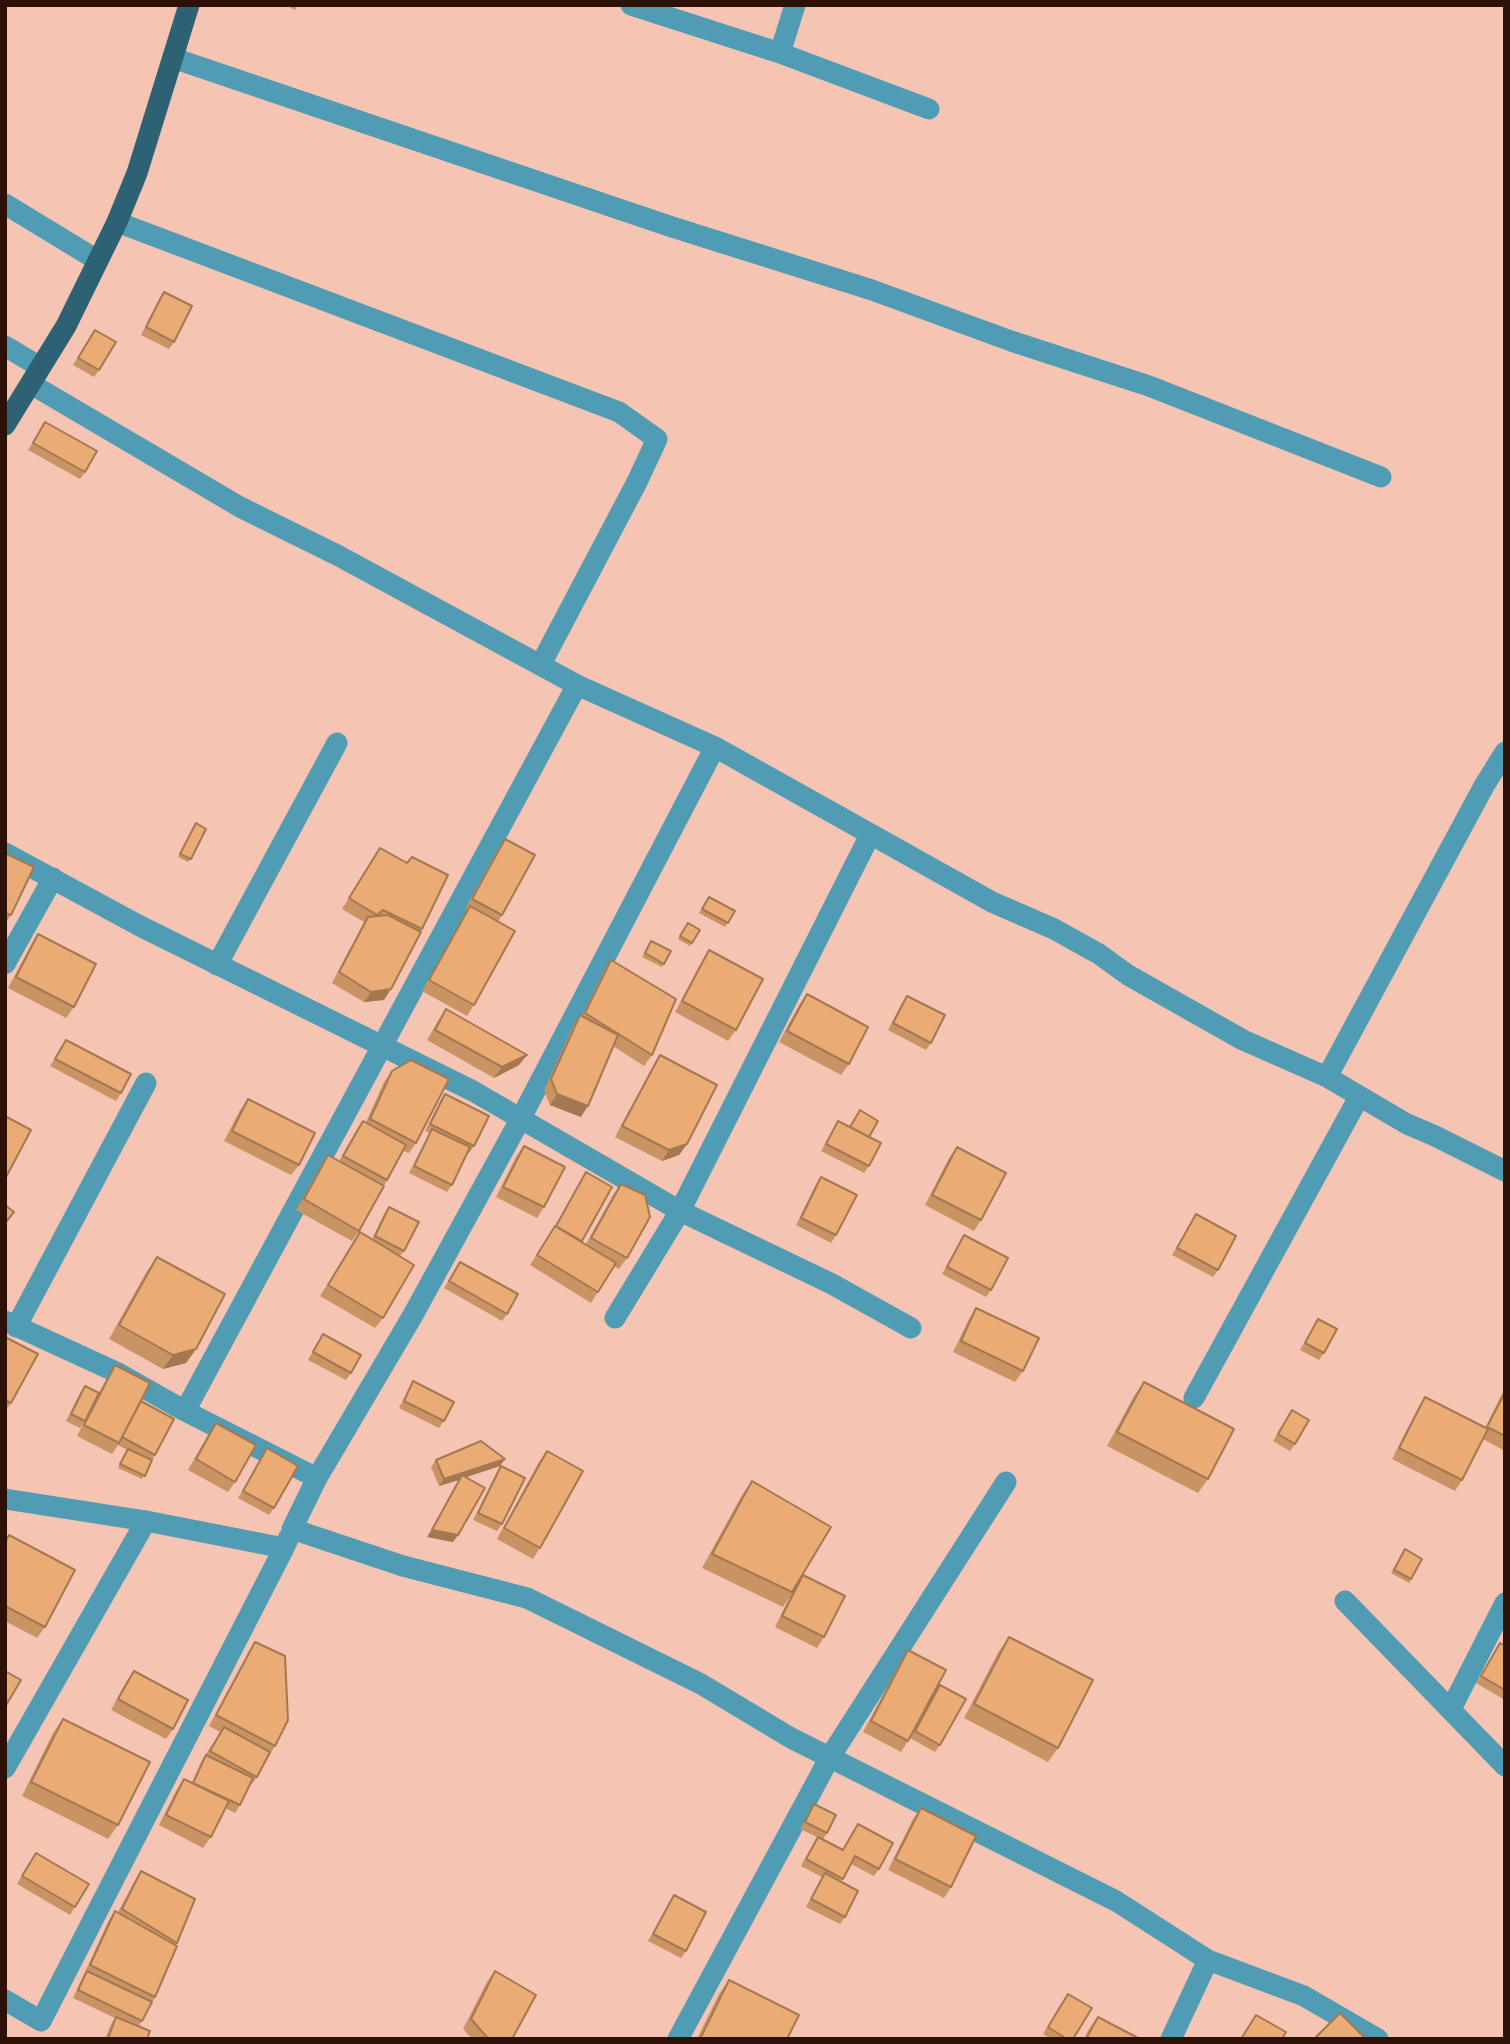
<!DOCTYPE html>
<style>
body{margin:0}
#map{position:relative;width:1510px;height:2044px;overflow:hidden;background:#f5c4b2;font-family:Literata,serif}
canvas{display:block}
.frame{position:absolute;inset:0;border:7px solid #2d1106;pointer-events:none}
</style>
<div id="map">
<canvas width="1510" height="2044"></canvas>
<div class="frame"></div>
</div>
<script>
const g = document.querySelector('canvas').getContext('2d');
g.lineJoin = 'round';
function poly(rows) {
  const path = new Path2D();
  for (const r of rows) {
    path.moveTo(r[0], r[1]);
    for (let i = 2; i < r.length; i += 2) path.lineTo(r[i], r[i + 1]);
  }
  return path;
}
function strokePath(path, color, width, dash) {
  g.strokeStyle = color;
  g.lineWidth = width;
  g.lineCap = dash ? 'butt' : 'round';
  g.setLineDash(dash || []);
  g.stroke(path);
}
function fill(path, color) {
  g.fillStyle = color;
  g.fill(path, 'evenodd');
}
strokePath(poly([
 [631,5,780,53,929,109],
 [780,53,795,5],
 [173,58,669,226,872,290,1011,341,1149,386,1381,477],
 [5,204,97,260],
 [117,222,619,412,657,439,637,482,541,664],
 [5,346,40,367],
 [31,384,240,507,339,556,577,685,715,747,992,902,1054,929,1099,954,1128,975,1243,1040,1327,1077,1407,1124,1433,1135,1505,1171],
 [5,853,140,926,473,1091,680,1211,832,1284,911,1328],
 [5,964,53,878],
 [217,965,337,743],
 [1327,1077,1484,786,1505,752],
 [615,1318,680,1211,870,835],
 [5,1321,116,1372,185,1411,317,1478,292,1529,403,1566,527,1598,701,1684,791,1738,1116,1901,1208,1960,1304,1996,1378,2039],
 [16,1327,146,1083],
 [1194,1398,1359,1097],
 [185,1411,577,685],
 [317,1478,413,1315,521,1118,715,747],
 [5,1499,146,1521,284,1548,289,1537],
 [1345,1601,1505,1766],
 [1451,1709,1505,1603],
 [5,1768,146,1521],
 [5,2000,41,2021,284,1548],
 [678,2039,830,1757,1006,1482],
 [1171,2039,1208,1960]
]), '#4f9cb4', 21);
strokePath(poly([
 [5,425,66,326,117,222,137,173,189,5]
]), '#2c6274', 21);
fill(poly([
 [285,5,298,5,295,10],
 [164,292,174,342,169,349,141,335,159,299],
 [95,330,99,370,94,377,73,365],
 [45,422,85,472,80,479,28,450],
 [196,823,191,859,188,862,178,857],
 [505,839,502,915,498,922,474,1005,467,1016,422,991,467,910,465,909,498,849],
 [380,848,422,929,384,1000,364,1002,332,983,364,922,342,909],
 [5,853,11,915,6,923,5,922],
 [709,897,735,911,725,927,699,913],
 [688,923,700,930,690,946,678,939],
 [38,934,74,1007,66,1018,8,988,31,945],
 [651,941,664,964,662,967,642,957],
 [709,950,736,1030,728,1041,675,1012,702,961],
 [611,960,652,1055,644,1066,613,1046,581,1117,550,1105,544,1090,573,1026,580,1015,582,1016,604,971],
 [807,994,849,1064,841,1075,779,1042,799,1005],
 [907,996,931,1043,926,1050,888,1030,902,1003],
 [446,1009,527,1055,519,1065,494,1078,427,1040,439,1019],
 [66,1040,121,1093,116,1101,50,1066],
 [660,1055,687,1144,679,1155,662,1161,615,1137,653,1066],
 [392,1071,416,1143,409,1153,403,1151,359,1231,352,1241,296,1210,321,1166,328,1155,339,1161,356,1131,363,1121,366,1122,384,1082],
 [445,1094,474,1146,469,1153,468,1152,452,1185,447,1192,409,1173,430,1133,425,1131,440,1101],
 [248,1099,299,1165,291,1175,224,1141,240,1110],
 [838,1121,869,1137,869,1166,864,1173,821,1151],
 [524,1146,544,1207,537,1218,496,1197,516,1157],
 [957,1147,981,1220,974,1231,925,1205,949,1158],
 [586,1172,582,1242,586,1244,613,1195,621,1184,627,1258,619,1269,614,1266,591,1303,530,1265,555,1226],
 [821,1177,836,1235,831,1243,796,1225,816,1184],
 [389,1207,404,1251,400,1256,383,1318,375,1328,320,1296,360,1232,372,1239,384,1214],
 [1196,1214,1218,1270,1213,1277,1172,1255],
 [964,1235,991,1290,986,1297,942,1274],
 [157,1257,196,1349,186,1363,163,1369,109,1339,147,1271],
 [460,1262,507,1314,502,1321,444,1288],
 [976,1308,1023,1371,1015,1382,953,1352,969,1319],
 [1318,1319,1324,1353,1319,1360,1300,1350],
 [323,1334,351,1373,346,1380,308,1360],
 [5,1337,11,1403,5,1412],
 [115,1365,139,1405,155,1455,142,1479,118,1468,127,1450,118,1445,112,1454,77,1436,84,1422,80,1428,66,1421,80,1393,85,1386,93,1404,108,1376],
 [413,1381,444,1421,439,1428,399,1408],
 [1144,1382,1208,1479,1198,1493,1107,1446,1134,1396],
 [1505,1388,1505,1451,1483,1439,1462,1480,1455,1491,1392,1459,1418,1408,1425,1397,1485,1428],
 [1292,1410,1295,1444,1290,1451,1273,1441],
 [216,1423,235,1482,228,1492,188,1470,209,1433],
 [267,1448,274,1508,269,1515,238,1498],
 [547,1451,540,1548,533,1559,497,1539,539,1462],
 [436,1460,500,1466,467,1477,458,1535,453,1542,427,1537,459,1480,439,1486,431,1467],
 [501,1466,502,1524,497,1531,473,1520,496,1474],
 [752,1481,803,1575,824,1637,817,1648,775,1627,790,1596,783,1607,702,1568,742,1495],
 [9,1535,45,1627,37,1638,5,1621,5,1541],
 [1402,1553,1411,1579,1409,1583,1391,1573],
 [1009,1637,1058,1748,1048,1762,964,1718,999,1651],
 [255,1642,275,1746,257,1777,252,1784,251,1783,240,1805,235,1813,225,1808,211,1837,203,1848,159,1825,177,1789,184,1779,192,1783,201,1762,220,1732,209,1726,248,1653],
 [1500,1643,1505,1646,1505,1700,1476,1683],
 [908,1650,908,1741,901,1752,863,1732,901,1661],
 [134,1671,173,1729,166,1739,111,1710,126,1682],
 [940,1685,940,1745,935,1752,910,1738],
 [63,1719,118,1825,108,1839,22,1796,53,1733],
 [814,1804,827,1833,823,1839,843,1850,858,1824,879,1869,874,1876,851,1864,841,1881,845,1917,840,1924,806,1907,822,1877,801,1866,817,1837,800,1829],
 [921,1808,951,1887,944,1898,888,1870,913,1819],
 [36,1853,75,1907,70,1915,17,1884],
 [141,1871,177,1943,155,1997,139,2026,147,2039,105,2039,111,2024,115,2018,73,1998,108,1922,115,1911,118,1912,134,1882],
 [674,1895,686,1951,681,1958,648,1941,669,1903],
 [495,1971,512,2039,472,2039,463,2029,487,1982],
 [729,1980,787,2039,697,2039,719,1994],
 [1063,2001,1073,2039,1051,2039,1043,2034],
 [1098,2017,1140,2039,1084,2039,1090,2027]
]), '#c99364');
fill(poly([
 [391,989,384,1000,364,1002,371,992],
 [527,1055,519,1065,494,1078,502,1067],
 [557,1094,588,1106,581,1117,550,1105],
 [687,1144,679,1155,662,1161,669,1150],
 [196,1349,186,1363,163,1369,173,1355],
 [505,1459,500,1466,460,1479,462,1475,459,1480,439,1486,444,1479],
 [432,1530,458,1535,453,1542,427,1537]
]), '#a47851');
const building = poly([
 [164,292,192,306,174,342,146,327,164,292],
 [95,330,116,342,99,370,78,358,95,330],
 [45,422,97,451,85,472,33,443,45,422],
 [196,823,206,829,191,859,180,854,196,823],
 [505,839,535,855,502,915,472,899,505,839],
 [380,848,407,863,412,857,448,875,422,929,383,910,377,915,349,898,380,848],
 [5,853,34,867,11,915,5,913,5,853],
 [709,897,735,911,728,923,702,909,709,897],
 [470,906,515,931,474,1005,429,980,470,906],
 [388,915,421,932,391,989,371,992,339,972,368,917,388,915],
 [688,923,700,930,692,943,680,936,688,923],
 [38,934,96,964,74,1007,16,977,38,934],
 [651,941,671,951,664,964,645,953,651,941],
 [709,950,763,979,736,1030,682,1001,709,950],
 [611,960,676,999,652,1055,585,1013,611,960],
 [807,994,868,1027,849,1064,787,1031,807,994],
 [907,996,945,1015,931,1043,893,1023,907,996],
 [446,1009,527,1055,502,1067,435,1030,446,1009],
 [580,1015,618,1035,588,1106,557,1094,551,1079,580,1015],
 [66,1040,131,1074,121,1093,55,1059,66,1040],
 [660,1055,717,1085,687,1144,669,1150,622,1126,660,1055],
 [411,1060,449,1079,416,1143,370,1119,392,1071,411,1060],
 [445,1094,489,1116,474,1146,430,1124,445,1094],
 [248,1099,315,1133,299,1165,232,1131,248,1099],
 [860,1110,878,1121,869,1137,850,1127,860,1110],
 [5,1116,31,1130,5,1179,5,1116],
 [363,1121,406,1145,387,1180,343,1156,363,1121],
 [838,1121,881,1143,869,1166,826,1144,838,1121],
 [432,1129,470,1147,452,1185,414,1166,432,1129],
 [524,1146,565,1167,544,1207,503,1187,524,1146],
 [957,1147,1006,1173,981,1220,932,1195,957,1147],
 [328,1155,384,1186,359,1231,304,1199,328,1155],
 [586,1172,612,1187,582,1241,556,1226,586,1172],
 [821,1177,857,1195,836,1235,801,1218,821,1177],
 [621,1184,645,1195,650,1217,627,1258,591,1238,621,1184],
 [5,1205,14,1212,5,1223,5,1205],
 [389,1207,419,1222,404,1251,375,1236,389,1207],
 [1196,1214,1236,1236,1218,1270,1177,1248,1196,1214],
 [555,1226,616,1263,598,1292,537,1255,555,1226],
 [360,1232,414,1265,383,1318,328,1285,360,1232],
 [964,1235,1008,1258,991,1290,947,1267,964,1235],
 [157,1257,225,1294,196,1349,173,1355,119,1325,157,1257],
 [460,1262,518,1294,507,1314,449,1281,460,1262],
 [976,1308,1039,1338,1023,1371,961,1341,976,1308],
 [1318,1319,1337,1329,1324,1353,1305,1343,1318,1319],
 [323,1334,361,1355,351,1373,313,1352,323,1334],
 [5,1337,38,1354,11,1403,5,1400,5,1337],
 [115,1365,150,1383,119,1443,84,1425,115,1365],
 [413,1381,454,1402,444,1421,404,1401,413,1381],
 [1144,1382,1234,1429,1208,1479,1117,1432,1144,1382],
 [85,1386,99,1393,85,1421,71,1414,85,1386],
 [1505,1392,1505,1436,1487,1427,1505,1392],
 [1425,1397,1488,1429,1462,1480,1399,1448,1425,1397],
 [141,1401,174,1419,155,1455,122,1437,141,1401],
 [1292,1410,1309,1420,1295,1444,1278,1434,1292,1410],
 [216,1423,256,1445,235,1482,196,1459,216,1423],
 [481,1441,505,1459,444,1479,436,1460,481,1441],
 [267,1448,298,1466,274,1508,243,1491,267,1448],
 [128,1449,152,1460,145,1476,120,1464,128,1449],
 [547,1451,583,1471,540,1548,504,1528,547,1451],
 [501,1466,525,1478,502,1524,478,1513,501,1466],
 [462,1475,485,1488,458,1535,432,1530,462,1475],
 [752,1481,831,1527,792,1592,712,1554,752,1481],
 [9,1535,75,1570,45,1627,5,1606,5,1542,9,1535],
 [1405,1549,1422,1559,1411,1579,1394,1570,1405,1549],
 [803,1575,845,1596,824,1637,782,1616,803,1575],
 [1009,1637,1093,1680,1058,1748,974,1704,1009,1637],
 [255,1642,285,1656,288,1720,275,1746,216,1715,255,1642],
 [1500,1643,1505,1646,1505,1690,1481,1676,1500,1643],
 [908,1650,946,1670,908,1741,871,1721,908,1650],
 [5,1671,21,1680,5,1707,5,1671],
 [134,1671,188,1700,173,1729,118,1699,134,1671],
 [940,1685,966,1699,940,1745,915,1731,940,1685],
 [63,1719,150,1762,118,1825,31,1782,63,1719],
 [224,1727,270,1752,257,1777,210,1751,224,1727],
 [206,1755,253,1778,240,1805,193,1783,206,1755],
 [184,1779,229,1801,211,1837,166,1815,184,1779],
 [814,1804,836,1815,827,1833,805,1822,814,1804],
 [921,1808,976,1836,951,1887,895,1859,921,1808],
 [858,1824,893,1843,879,1869,855,1856,843,1879,806,1859,818,1837,843,1850,858,1824],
 [36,1853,89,1884,75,1907,22,1876,36,1853],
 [141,1871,195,1899,177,1943,122,1909,141,1871],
 [825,1873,858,1891,845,1917,811,1899,825,1873],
 [674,1895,706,1912,686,1951,653,1934,674,1895],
 [115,1911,177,1946,155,1997,90,1965,115,1911],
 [87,1971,152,2002,142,2021,78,1990,87,1971],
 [495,1971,536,1995,512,2039,490,2039,486,2036,471,2019,495,1971],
 [729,1980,799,2015,787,2039,700,2039,729,1980],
 [1068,1994,1092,2008,1073,2039,1067,2039,1048,2027,1068,1994],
 [1340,2013,1366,2039,1314,2039,1340,2013],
 [1256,2015,1286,2032,1282,2039,1241,2039,1256,2015],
 [116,2017,150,2031,147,2039,108,2039,116,2017],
 [1098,2017,1140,2039,1086,2039,1098,2017]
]);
fill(building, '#eaab74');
strokePath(building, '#a47851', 2);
</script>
